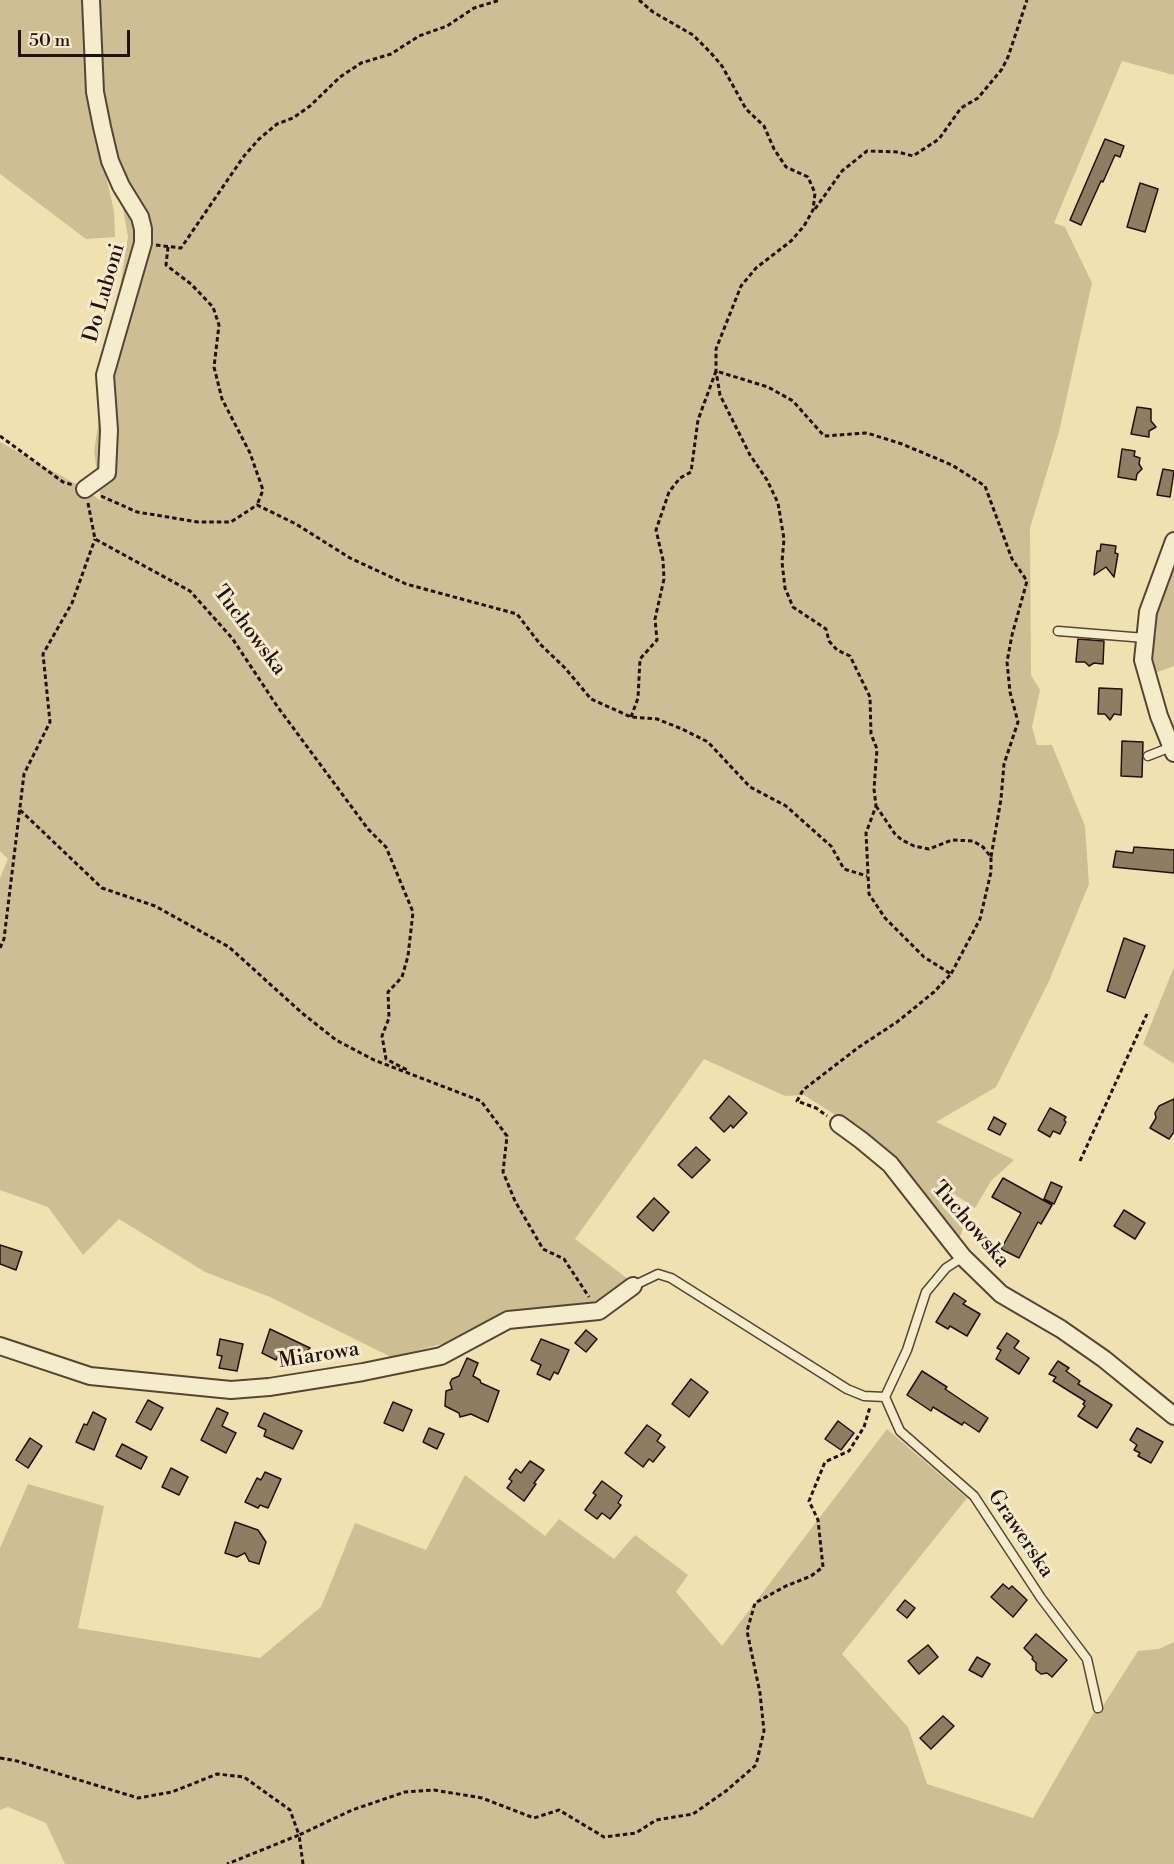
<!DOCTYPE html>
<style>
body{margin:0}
#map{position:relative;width:1174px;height:1864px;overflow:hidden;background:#f0e2b0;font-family:"Libre Bodoni",serif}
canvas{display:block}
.scale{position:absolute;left:18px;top:30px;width:112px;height:27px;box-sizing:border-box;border:3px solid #24110b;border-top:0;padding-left:8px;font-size:18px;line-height:21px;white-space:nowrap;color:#24110b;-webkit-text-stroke:4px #f5eccc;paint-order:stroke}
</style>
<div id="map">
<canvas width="1174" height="1864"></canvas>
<div class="scale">50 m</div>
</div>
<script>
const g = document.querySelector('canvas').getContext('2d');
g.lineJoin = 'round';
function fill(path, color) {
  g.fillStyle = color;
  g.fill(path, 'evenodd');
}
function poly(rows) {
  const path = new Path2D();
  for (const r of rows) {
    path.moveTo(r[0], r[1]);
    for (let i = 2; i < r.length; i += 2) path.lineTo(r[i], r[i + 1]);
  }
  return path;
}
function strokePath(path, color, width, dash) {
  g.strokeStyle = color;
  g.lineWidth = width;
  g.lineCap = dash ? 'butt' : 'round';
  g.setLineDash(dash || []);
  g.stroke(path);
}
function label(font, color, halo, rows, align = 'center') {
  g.font = font + ' "Libre Bodoni",serif';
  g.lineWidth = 6;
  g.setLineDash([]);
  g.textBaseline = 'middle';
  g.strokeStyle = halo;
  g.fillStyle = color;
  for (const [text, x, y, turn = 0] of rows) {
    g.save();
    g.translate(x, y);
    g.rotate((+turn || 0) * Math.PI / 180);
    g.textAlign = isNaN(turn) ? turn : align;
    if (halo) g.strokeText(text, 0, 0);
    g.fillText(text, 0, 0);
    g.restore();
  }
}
fill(poly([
 [0,0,83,0,95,127,114,211,115,237,86,239,0,174],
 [96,0,1174,0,1174,75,1122,61,1054,223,1065,227,1092,283,1059,432,1030,528,1031,675,1040,690,1032,727,1037,745,1052,745,1085,826,1089,884,1049,981,996,1087,936,1122,1014,1160,991,1181,975,1208,954,1194,942,1206,963,1229,957,1244,904,1172,870,1137,804,1095,785,1096,704,1059,575,1239,628,1279,601,1300,557,1310,511,1313,442,1344,391,1357,270,1297,205,1272,119,1219,83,1255,48,1207,0,1190,0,878,8,859,0,851,0,442,85,489,101,501,94,451,128,237,96,54],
 [1174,562,1174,666,1152,674,1149,648,1157,632,1150,620],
 [1174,967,1174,1064,1143,1044],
 [887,1429,967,1498,842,1654,908,1727,927,1784,1033,1818,1094,1712,1101,1709,1138,1651,1159,1649,1174,1642,1174,1864,65,1864,46,1823,8,1807,0,1810,0,1548,28,1484,104,1506,78,1628,260,1658,321,1607,355,1523,426,1550,465,1475,545,1536,559,1519,614,1559,635,1535,688,1575,676,1592,722,1646]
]), '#cdbe94');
const building = poly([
 [1105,139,1124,146,1120,157,1115,155,1103,182,1101,181,1081,225,1070,220,1105,139],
 [1140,183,1158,189,1145,232,1127,227,1140,183],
 [1137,407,1151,409,1151,421,1156,427,1149,431,1149,437,1131,434,1137,407],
 [1122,449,1135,451,1134,456,1140,458,1139,464,1142,469,1137,474,1136,480,1118,477,1122,449],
 [1163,469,1174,471,1170,497,1157,495,1163,469],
 [1101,544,1116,546,1115,553,1118,554,1114,577,1106,567,1094,575,1097,551,1100,551,1101,544],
 [1078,639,1104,641,1103,664,1094,663,1089,666,1085,662,1076,662,1078,639],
 [1099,688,1122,689,1121,715,1114,714,1110,720,1105,714,1098,714,1099,688],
 [1122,741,1143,742,1142,777,1121,776,1122,741],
 [1134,847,1174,850,1174,873,1113,867,1116,851,1133,853,1134,847],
 [1124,938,1145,946,1125,998,1107,991,1124,938],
 [729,1096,747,1113,733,1128,731,1125,724,1132,710,1118,729,1096],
 [1174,1099,1174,1132,1169,1139,1150,1128,1156,1118,1155,1113,1159,1106,1174,1099],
 [1050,1108,1066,1117,1064,1120,1066,1122,1060,1134,1053,1131,1050,1137,1038,1130,1050,1108],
 [994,1117,1006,1124,1000,1135,988,1129,994,1117],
 [696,1147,710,1160,692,1178,678,1165,696,1147],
 [1003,1178,1052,1205,1041,1224,1038,1222,1019,1258,1001,1249,1021,1213,992,1197,1003,1178],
 [1051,1182,1062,1187,1054,1204,1044,1199,1051,1182],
 [654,1198,669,1212,653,1231,637,1217,654,1198],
 [1124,1210,1145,1223,1135,1239,1114,1226,1124,1210],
 [0,1245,22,1252,16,1270,0,1264,0,1245],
 [954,1293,966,1301,963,1304,980,1314,967,1336,950,1326,948,1329,936,1322,954,1293],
 [270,1329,310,1348,297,1361,280,1352,276,1360,262,1353,270,1329],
 [586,1330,597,1339,586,1352,575,1343,586,1330],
 [1007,1333,1019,1341,1014,1348,1029,1358,1019,1374,996,1359,1001,1350,997,1348,1007,1333],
 [220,1339,243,1344,237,1371,219,1368,222,1356,217,1355,220,1339],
 [541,1339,569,1350,558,1374,554,1372,550,1380,537,1374,541,1365,531,1360,541,1339],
 [467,1358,478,1363,473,1376,480,1380,481,1383,499,1391,488,1422,471,1414,460,1417,459,1413,445,1406,446,1391,452,1389,450,1383,452,1379,459,1376,467,1358],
 [1058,1361,1069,1368,1066,1371,1080,1381,1078,1384,1112,1405,1097,1428,1078,1416,1085,1406,1083,1404,1085,1401,1053,1381,1056,1377,1049,1374,1058,1361],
 [922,1371,947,1387,945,1389,988,1418,979,1432,964,1422,962,1425,933,1407,931,1411,907,1395,922,1371],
 [691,1379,708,1392,689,1417,672,1404,691,1379],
 [148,1400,163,1408,151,1430,136,1422,148,1400],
 [393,1402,412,1410,403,1431,384,1423,393,1402],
 [217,1408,228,1413,222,1426,236,1433,226,1453,201,1440,217,1408],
 [93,1412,106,1419,94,1450,76,1442,84,1424,87,1425,93,1412],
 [264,1413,302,1431,293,1449,264,1436,266,1430,258,1426,264,1413],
 [838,1421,854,1433,841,1450,825,1439,838,1421],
 [647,1425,661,1435,657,1441,665,1447,653,1462,649,1459,643,1467,625,1453,647,1425],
 [429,1428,444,1434,437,1449,423,1442,429,1428],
 [1137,1428,1163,1442,1151,1463,1138,1456,1140,1453,1134,1450,1137,1445,1130,1440,1137,1428],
 [30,1438,42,1446,28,1468,16,1460,30,1438],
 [122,1444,147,1457,141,1469,116,1456,122,1444],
 [530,1461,544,1470,534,1483,536,1484,524,1501,507,1488,512,1481,509,1479,516,1469,521,1473,530,1461],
 [171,1468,188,1477,179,1495,162,1487,171,1468],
 [265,1472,281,1479,268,1508,260,1505,258,1508,245,1502,257,1478,261,1480,265,1472],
 [602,1481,622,1496,618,1503,621,1505,610,1519,602,1513,597,1519,585,1510,596,1495,593,1493,602,1481],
 [235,1522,258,1530,266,1542,259,1564,249,1561,245,1553,237,1557,225,1553,235,1522],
 [1003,1584,1009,1589,1012,1586,1027,1600,1013,1617,991,1597,1003,1584],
 [905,1600,915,1608,907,1618,897,1610,905,1600],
 [1036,1634,1067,1660,1052,1677,1047,1673,1041,1674,1036,1670,1036,1663,1032,1659,1033,1657,1024,1648,1036,1634],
 [928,1645,938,1657,919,1674,908,1661,928,1645],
 [977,1657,990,1664,982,1677,969,1670,977,1657],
 [943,1716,954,1726,931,1749,920,1738,943,1716]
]);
fill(building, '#8e7e61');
strokePath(building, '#24110b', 1.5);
const lane = poly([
 [1058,631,1145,638],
 [1148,756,1171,747],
 [633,1286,658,1274,671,1278,847,1389,864,1396,885,1397],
 [885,1397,900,1431,974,1496,1041,1598,1087,1659,1098,1708],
 [885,1397,907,1350,926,1292,946,1268,963,1257]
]);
const street = poly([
 [85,489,107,473,109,430,105,375,143,243,143,229,140,217,121,186,110,161,102,127,95,92,91,0],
 [1174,541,1148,612,1143,660,1159,716,1174,753],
 [839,1124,861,1140,890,1164,963,1257,1001,1294,1061,1329,1104,1359,1174,1416],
 [0,1346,90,1376,231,1390,269,1387,363,1372,441,1356,508,1320,599,1311,633,1286]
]);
strokePath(lane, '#574534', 11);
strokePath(street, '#574534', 20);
strokePath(poly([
 [639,0,653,12,693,35,711,53,722,66,746,109,764,126,774,149,786,167,808,177,815,193,813,210,804,226,791,241,756,268,741,286,716,349,716,371,720,395,750,455,767,480,778,503,784,539,782,562,785,588,793,607,826,629,829,641,837,650,850,656,870,697,871,734,877,749,874,789,876,806,866,833,869,894,885,918,924,957,951,974,934,992,897,1022,859,1047,803,1090,797,1101,816,1108,827,1116],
 [815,209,842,171,867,151,898,152,913,156,939,139,961,108,978,98,1002,69,1008,57,1027,0],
 [156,245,181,248,244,156,259,139,277,124,293,118,310,106,340,77,361,63,391,54,419,36,447,26,474,8,500,0],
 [168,247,166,265,191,284,213,307,219,325,214,367,222,399,250,453,263,490,257,505],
 [0,436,63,482,73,485],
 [101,496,137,512,198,522,231,522,257,505,296,524,350,558,406,584,517,614,540,644,565,668,591,699,631,717,657,719,682,729,708,742,750,787,786,806,831,846,844,869,867,876],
 [88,503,95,539,190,591,232,638,277,706,368,829,386,847,413,912,408,956,402,977,388,992,389,1018,382,1036,386,1059,409,1071],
 [631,717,638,698,640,659,657,640,655,619,664,579,663,560,656,530,669,492,680,478,691,472,698,420,716,371,768,387,793,401,824,436,867,433,902,444,952,465,985,486,1012,559,1027,581,1012,635,1007,662,1010,692,1018,722,1004,764,1001,799,991,857],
 [876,806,895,834,902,840,914,846,929,849,952,840,973,841,983,847,991,857,991,872,980,919,951,974],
 [20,810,102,888,155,906,229,947,302,1013,336,1040,374,1060,481,1101,507,1136,503,1172,515,1201,543,1249,564,1259,589,1297],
 [0,948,4,939,24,774,50,722,43,654,72,603,95,539],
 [1080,1161,1147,1014],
 [0,1758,17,1761,138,1798,172,1792,217,1774,244,1777,290,1810,299,1835,227,1864],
 [303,1864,299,1835,352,1810,405,1792,434,1790,482,1798,534,1818,559,1810,604,1837,636,1833,656,1820,693,1814,726,1791,756,1765,764,1731,760,1693,747,1631,755,1603,786,1586,811,1576,823,1567,818,1520,809,1501,825,1462,849,1451,864,1427,870,1407]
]), '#24110b', 3, [4.5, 3]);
strokePath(lane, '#f5eccc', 8);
strokePath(street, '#f5eccc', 16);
label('21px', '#24110b', '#f5eccc', [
 ["Do Luboni",105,293,-74],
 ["Tuchowska",249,631,53],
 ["Tuchowska",970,1225,49],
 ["Miarowa",319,1356,-9],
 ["Grawerska",1020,1534,56]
]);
</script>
